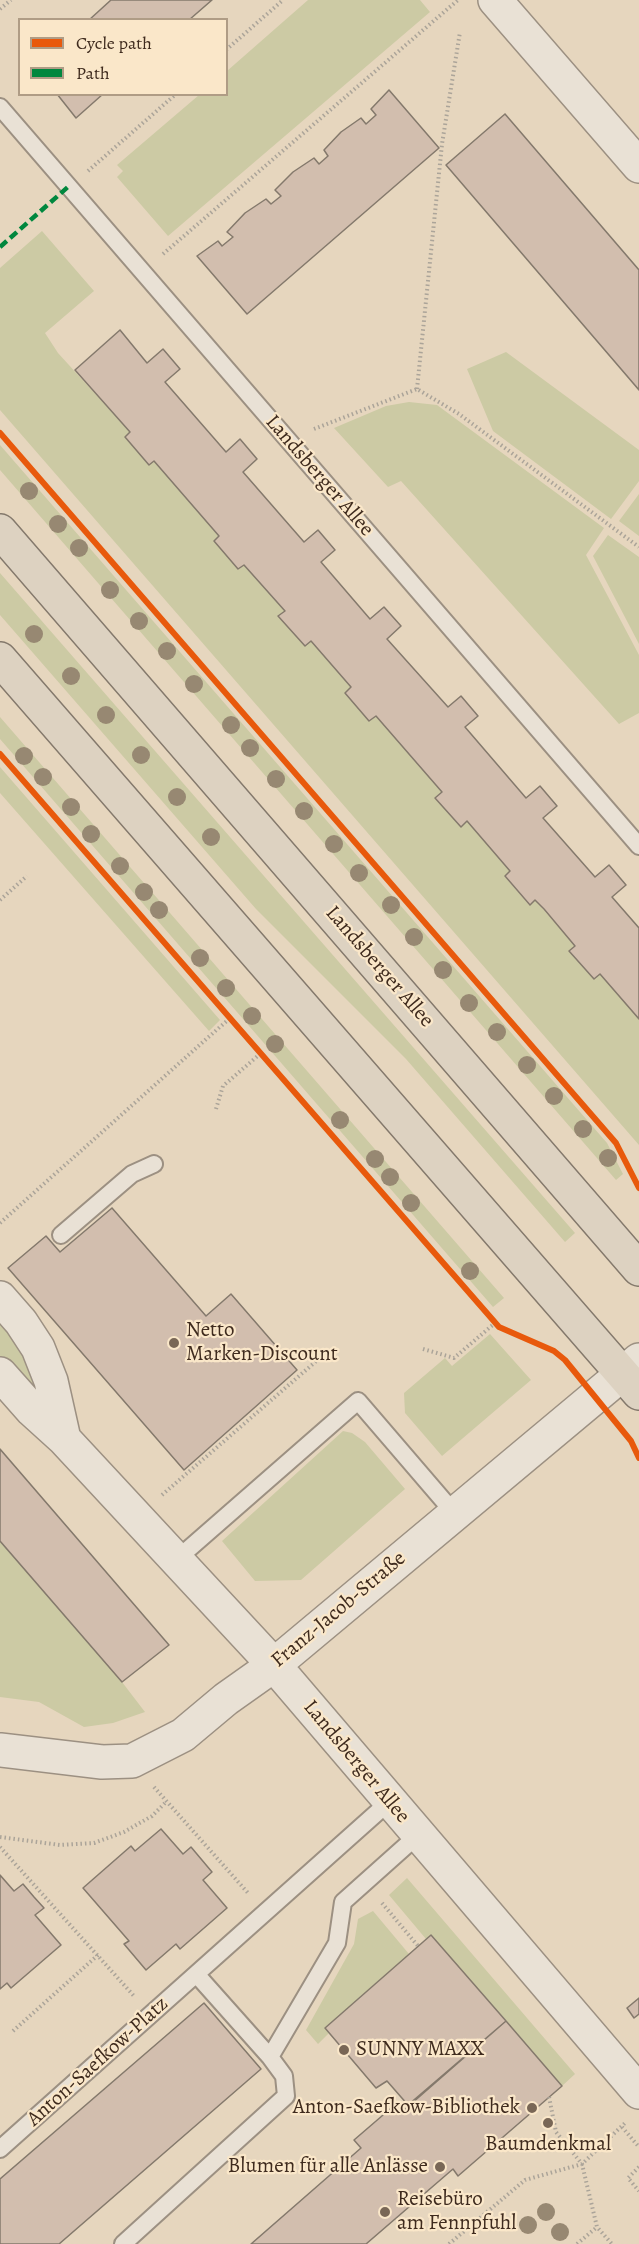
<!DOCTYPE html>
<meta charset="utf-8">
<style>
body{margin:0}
#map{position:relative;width:639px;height:2244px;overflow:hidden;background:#e6d6be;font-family:Alegreya,serif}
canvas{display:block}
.legend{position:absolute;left:18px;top:18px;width:210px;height:78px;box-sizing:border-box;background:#fae7c9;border:2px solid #af9c85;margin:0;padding:8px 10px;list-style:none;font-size:18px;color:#3f2b1e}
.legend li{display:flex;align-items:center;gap:12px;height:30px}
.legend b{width:30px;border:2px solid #af9c85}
</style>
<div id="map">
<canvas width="639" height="2244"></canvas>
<ul class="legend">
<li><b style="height:8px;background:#e8590c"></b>Cycle path</li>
<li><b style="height:8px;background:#00873e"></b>Path</li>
</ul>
</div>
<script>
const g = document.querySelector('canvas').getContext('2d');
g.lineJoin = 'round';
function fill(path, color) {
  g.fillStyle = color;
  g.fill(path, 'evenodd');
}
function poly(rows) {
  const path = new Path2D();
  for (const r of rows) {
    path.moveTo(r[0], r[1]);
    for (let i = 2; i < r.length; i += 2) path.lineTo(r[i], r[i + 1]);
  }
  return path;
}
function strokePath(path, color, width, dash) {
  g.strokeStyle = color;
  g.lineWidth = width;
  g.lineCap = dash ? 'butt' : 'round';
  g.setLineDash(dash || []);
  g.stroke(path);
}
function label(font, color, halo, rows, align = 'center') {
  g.font = font + ' Alegreya,serif';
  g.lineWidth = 4.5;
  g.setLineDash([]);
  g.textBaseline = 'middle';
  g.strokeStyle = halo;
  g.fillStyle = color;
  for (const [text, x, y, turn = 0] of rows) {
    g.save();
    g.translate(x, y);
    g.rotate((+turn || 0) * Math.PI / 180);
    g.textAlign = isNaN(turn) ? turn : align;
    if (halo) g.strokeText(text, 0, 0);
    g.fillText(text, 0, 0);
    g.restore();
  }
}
fill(poly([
 [308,0,420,0,430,12,168,236,117,177,123,171,117,165,199,95,226,94,227,71],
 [42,231,94,291,45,333,58,353,130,432,125,437,149,465,154,461,219,536,214,541,238,569,244,565,285,611,279,616,305,646,311,641,351,687,345,693,376,716,442,792,436,798,461,827,467,821,510,871,505,877,529,905,535,900,575,946,570,951,594,979,600,974,639,1019,639,1145,0,410,0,268],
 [506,352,639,450,639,481,611,519,493,431,467,369],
 [409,402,437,405,604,528,586,555,639,655,639,713,619,724,401,481,388,487,334,428,386,406],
 [0,445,607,1143,623,1174,616,1180,0,470],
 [639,494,639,536,619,521],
 [608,535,639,557,639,644,593,556],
 [0,573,575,1233,565,1242,406,1059,256,909,0,615],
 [0,717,504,1298,493,1307,0,739],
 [0,767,220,1020,209,1031,0,793],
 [0,1314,25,1343,37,1390,19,1381,0,1360],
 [490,1334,531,1380,442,1456,405,1413,404,1393,445,1358,452,1366],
 [343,1431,352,1433,365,1442,405,1489,301,1580,255,1581,222,1541],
 [0,1541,122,1682,145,1712,113,1723,84,1727,39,1702,0,1697],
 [407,1878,575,2074,562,2086,431,1935,426,1939,389,1895],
 [373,1911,409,1954,325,2028,329,2033,318,2044,306,2030,354,1944,358,1919]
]), '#cccaa4');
const building = poly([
 [111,0,212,0,189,20,89,20,111,0],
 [389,90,439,148,247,314,197,256,218,241,222,246,233,237,227,232,245,213,266,199,271,204,281,196,275,190,293,172,314,158,319,164,328,156,324,150,341,132,361,118,366,124,376,115,371,109,389,90],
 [57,94,103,94,76,118,57,94],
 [505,114,639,270,639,390,446,165,505,114],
 [120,330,147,363,163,349,180,369,165,382,226,452,240,439,257,459,243,472,304,542,318,530,335,550,321,562,370,619,384,607,401,626,387,639,448,707,461,696,478,716,465,727,526,798,540,786,557,806,543,818,595,877,609,865,626,885,612,897,639,928,639,1019,600,974,594,979,569,951,575,946,544,909,535,900,530,905,505,876,510,871,467,821,461,827,435,798,442,792,376,716,369,721,345,693,351,687,311,641,305,646,278,616,285,611,244,565,238,569,214,541,219,536,154,461,149,465,125,437,130,432,75,370,120,330],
 [112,1208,206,1316,231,1294,297,1370,184,1470,8,1268,46,1236,60,1252,112,1208],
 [0,1449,169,1645,122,1682,0,1541,0,1449],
 [161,1829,183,1854,191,1847,212,1872,203,1880,227,1908,180,1949,176,1944,146,1970,124,1944,129,1941,83,1888,131,1846,135,1851,161,1829],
 [0,1875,14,1891,23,1884,34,1897,44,1908,35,1915,61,1945,11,1988,7,1983,0,1989,0,1875],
 [431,1935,506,2021,408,2105,387,2081,376,2088,325,2028,431,1935],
 [639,1998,639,2014,634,2018,627,2008,639,1998],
 [204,2003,261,2069,59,2244,0,2244,0,2179,204,2003],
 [506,2021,562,2086,458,2176,453,2169,366,2244,251,2244,361,2148,354,2140,397,2103,403,2111,506,2021]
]);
fill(building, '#d2beae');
strokePath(building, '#84796c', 1.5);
const lane = poly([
 [0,107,639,846],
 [61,1235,132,1174,154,1164],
 [176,1560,358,1401,455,1514],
 [197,1975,270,2057],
 [0,2149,390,1801],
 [123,2244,286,2096,284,2076,270,2057,337,1943,343,1902,418,1835]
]);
const street = poly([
 [495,0,639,166],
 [0,1298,21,1322,38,1348,51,1381,64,1439],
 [0,1374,32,1410,64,1439,274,1665,639,2092],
 [0,1750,102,1762,132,1761,183,1735,226,1699,274,1665,639,1360]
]);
const primary = poly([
 [0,531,639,1269],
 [0,659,639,1393]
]);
strokePath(lane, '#9c9082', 20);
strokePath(street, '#9c9082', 36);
strokePath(primary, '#84796c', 36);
strokePath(poly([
 [0,9,11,0],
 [226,50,283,0],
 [88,171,176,94],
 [163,254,458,0],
 [417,389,442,144,460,32],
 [314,429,417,389,459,414,639,547],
 [0,900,27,876],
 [216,1109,223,1086,260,1054],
 [0,1223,230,1018],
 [423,1349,454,1358,495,1323],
 [162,1495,321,1357],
 [154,1787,248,1893],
 [0,1837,60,1845,94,1843,124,1832,152,1816,166,1802],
 [0,1847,134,1996],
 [382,1903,418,1946],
 [13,2031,98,1955],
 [549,2097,556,2132,582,2164,597,2227,612,2244],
 [622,2127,639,2147],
 [639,2167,628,2178,639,2191],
 [449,2244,525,2180,582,2164,625,2123],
 [577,2244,597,2227]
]), '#aba499', 4, [1.5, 3]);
strokePath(lane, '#e9e1d5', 16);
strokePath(street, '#e9e1d5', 33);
strokePath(primary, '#ddd2c1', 33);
strokePath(poly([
 [0,247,69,186]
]), '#00873e', 4.5, [9, 4.5]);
strokePath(poly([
 [0,433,616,1143,639,1188],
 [0,754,499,1327,554,1351,565,1360,631,1441,639,1458]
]), '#e8590c', 6);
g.fillStyle = '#978872';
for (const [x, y] of [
 [29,491],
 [58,524],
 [79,548],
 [110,590],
 [139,621],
 [34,634],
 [167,651],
 [71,676],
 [194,684],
 [106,715],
 [231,725],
 [250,748],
 [141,755],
 [24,756],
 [43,777],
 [276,779],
 [177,797],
 [71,807],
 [304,811],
 [91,834],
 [211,837],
 [334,844],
 [120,866],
 [359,873],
 [144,892],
 [391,905],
 [159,910],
 [414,937],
 [200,958],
 [443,970],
 [226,988],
 [469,1003],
 [252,1016],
 [497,1032],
 [275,1044],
 [527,1065],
 [554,1096],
 [340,1120],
 [583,1129],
 [608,1158],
 [375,1159],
 [390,1177],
 [411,1203],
 [470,1271],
 [546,2212],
 [528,2225],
 [560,2232]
]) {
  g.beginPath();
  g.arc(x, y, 9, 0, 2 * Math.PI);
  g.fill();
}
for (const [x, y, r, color] of [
 [174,1343,6,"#796756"],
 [344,2050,6,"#796756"],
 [532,2108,6,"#796756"],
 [548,2123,6,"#796756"],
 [440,2167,6,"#796756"],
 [385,2212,6,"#796756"]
]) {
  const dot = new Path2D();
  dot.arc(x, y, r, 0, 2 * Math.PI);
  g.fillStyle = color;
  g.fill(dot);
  strokePath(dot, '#fae7c9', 2);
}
label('21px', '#3f2b1e', '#fae7c9', [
 ["Landsberger Allee",319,476,49],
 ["Landsberger Allee",379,967,49],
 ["Franz-Jacob-Straße",339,1610,-40],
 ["Landsberger Allee",356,1762,50],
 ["Anton-Saefkow-Platz",98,2062,-42]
]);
label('21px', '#3f2b1e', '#fae7c9', [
 ["Netto",186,1331],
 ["Marken-Discount",186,1355],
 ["SUNNY MAXX",356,2050],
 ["Anton-Saefkow-Bibliothek",520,2108,"right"],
 ["Baumdenkmal",548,2145,"center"],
 ["Blumen für alle Anlässe",428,2167,"right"],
 ["Reisebüro",397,2200],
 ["am Fennpfuhl",397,2224]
], 'left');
</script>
